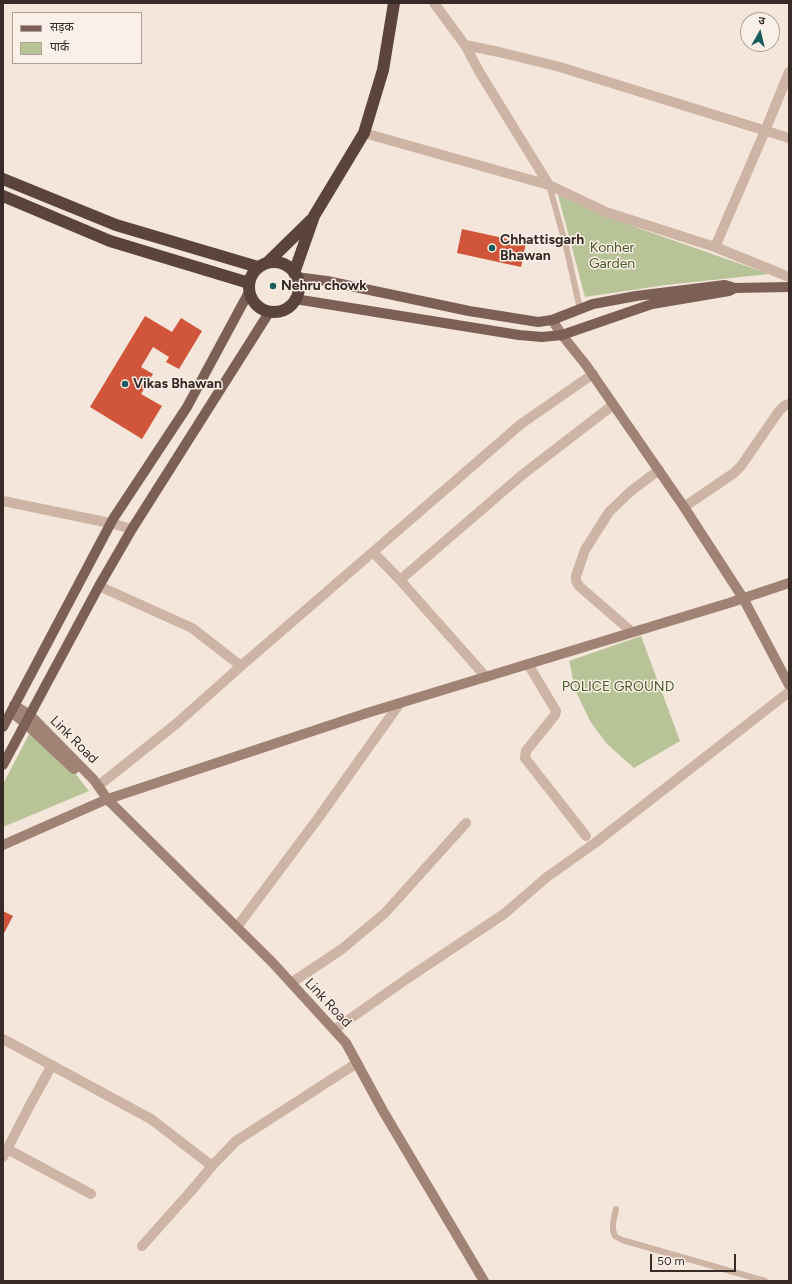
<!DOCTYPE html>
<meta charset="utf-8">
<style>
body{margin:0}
#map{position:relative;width:792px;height:1284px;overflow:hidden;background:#f4e6da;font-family:Figtree,"Noto Sans Devanagari",sans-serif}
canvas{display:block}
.frame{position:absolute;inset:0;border:4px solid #382b27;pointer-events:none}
.legend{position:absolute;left:12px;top:12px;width:130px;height:52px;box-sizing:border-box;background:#fbf0e7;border:1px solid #ada19a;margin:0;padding:5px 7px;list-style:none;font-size:12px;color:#382b27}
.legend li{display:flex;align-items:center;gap:8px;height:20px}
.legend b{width:20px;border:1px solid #ada19a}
.north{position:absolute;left:740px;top:12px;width:40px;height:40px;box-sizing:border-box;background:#fbf0e7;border:1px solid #ada19a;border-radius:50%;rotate:8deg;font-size:11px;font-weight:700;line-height:16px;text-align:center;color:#382b27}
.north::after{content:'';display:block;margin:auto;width:14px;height:18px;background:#185e5e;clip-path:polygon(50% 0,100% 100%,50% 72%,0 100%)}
.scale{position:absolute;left:650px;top:1254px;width:86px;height:18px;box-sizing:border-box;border:2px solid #382b27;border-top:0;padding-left:5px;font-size:12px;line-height:14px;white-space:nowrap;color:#382b27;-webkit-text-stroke:3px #fbf0e7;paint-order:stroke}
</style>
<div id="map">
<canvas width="792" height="1284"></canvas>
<div class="frame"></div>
<ul class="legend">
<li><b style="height:5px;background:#7c6056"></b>सड़क</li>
<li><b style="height:11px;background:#b8c498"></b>पार्क</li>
</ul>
<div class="north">उ</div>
<div class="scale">50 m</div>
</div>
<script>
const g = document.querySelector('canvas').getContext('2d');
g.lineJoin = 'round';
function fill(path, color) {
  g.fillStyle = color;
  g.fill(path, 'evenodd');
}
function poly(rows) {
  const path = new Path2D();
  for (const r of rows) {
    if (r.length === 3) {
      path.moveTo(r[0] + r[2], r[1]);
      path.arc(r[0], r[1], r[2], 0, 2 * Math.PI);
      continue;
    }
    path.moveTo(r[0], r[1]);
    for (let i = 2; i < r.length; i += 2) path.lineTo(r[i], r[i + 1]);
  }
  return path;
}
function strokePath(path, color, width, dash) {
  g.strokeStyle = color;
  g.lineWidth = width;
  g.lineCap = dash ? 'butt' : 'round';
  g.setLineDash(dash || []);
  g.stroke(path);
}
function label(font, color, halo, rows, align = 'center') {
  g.font = font + ' Figtree,sans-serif';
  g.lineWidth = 3;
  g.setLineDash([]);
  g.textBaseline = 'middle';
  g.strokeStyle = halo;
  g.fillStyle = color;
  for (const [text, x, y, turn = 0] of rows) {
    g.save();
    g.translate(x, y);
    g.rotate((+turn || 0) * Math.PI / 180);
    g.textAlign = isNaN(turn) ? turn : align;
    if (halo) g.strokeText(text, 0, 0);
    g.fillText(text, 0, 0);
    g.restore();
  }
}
fill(poly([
 [558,195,638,228,769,274,666,285,585,297],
 [641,636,680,741,634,768,607,744,590,721,576,692,569,661],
 [35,723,89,791,3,827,3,784]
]), '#b8c498');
fill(poly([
 [462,229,526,243,521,267,457,253],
 [145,316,172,332,181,318,202,331,179,369,166,362,169,357,153,347,141,367,153,374,141,394,162,406,142,439,90,407],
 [3,911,13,916,3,935]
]), '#d1553a');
strokePath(poly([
 [549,185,566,246,580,309],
 [616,1209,613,1223,613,1230,615,1236,622,1240,765,1281]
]), '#cdb4a4', 6);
strokePath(poly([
 [434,3,465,45,480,73,549,185,606,212,715,247,789,277],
 [465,45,499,52,560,67,789,138],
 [364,133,549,185],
 [715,247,765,131,789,72],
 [3,501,110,523,132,529],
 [684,507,734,473,741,466,779,411,784,406,789,404],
 [373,552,400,580,486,677],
 [400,580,522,475,613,405],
 [99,586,192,628,241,666],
 [632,632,579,586,576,581,576,576,585,550,609,512,631,491,659,470],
 [528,664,556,711,555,715,526,751,525,758,586,836],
 [98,786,176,724,241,666,521,424,593,374],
 [237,927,319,817,400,703],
 [291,983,342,949,385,913,466,823],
 [334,1030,408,978,504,914,547,877,595,843,789,692],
 [3,1039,151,1119,212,1166],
 [7,1149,91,1194],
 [3,1157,30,1105,52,1065],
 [142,1246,192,1190,212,1166,236,1141,357,1063]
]), '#cdb4a4', 10);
strokePath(poly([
 [552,320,562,335,586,365,684,507,743,598,789,685],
 [14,705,30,715,94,780,108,800,272,962,346,1043,383,1111,484,1281],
 [11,712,25,723,74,769],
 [3,845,105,800,367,713,729,603,789,583]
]), '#a18376', 10);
strokePath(poly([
 [296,277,327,281,469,311,538,322,552,320,593,304,636,296,725,285,735,288,789,287],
 [295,299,519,335,542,337,562,335,652,304,729,291,735,288],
 [3,727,113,519,187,407,249,292],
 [3,765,99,586,132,529,270,311]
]), '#7c6056', 10);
strokePath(poly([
 [3,179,116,225,258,267],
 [3,196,110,241,249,283],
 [274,287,25],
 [267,263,312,219],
 [294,273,314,216,364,133,383,70,394,3]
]), '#5a443d', 12);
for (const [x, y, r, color] of [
 [492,248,4,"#185e5e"],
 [273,286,4,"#185e5e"],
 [125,384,4,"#185e5e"]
]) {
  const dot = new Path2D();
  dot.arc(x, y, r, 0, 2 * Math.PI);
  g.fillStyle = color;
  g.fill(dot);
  strokePath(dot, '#fbf0e7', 1.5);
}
label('bold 14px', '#382b27', '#fbf0e7', [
 ["Chhattisgarh",500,240],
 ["Bhawan",500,256],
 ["Nehru chowk",281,286],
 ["Vikas Bhawan",133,384]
], 'left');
label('14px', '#4a5928', '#fbf0e7', [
 ["Konher",612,248],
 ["Garden",612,264],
 ["POLICE GROUND",618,687]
]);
label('14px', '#382b27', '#fbf0e7', [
 ["Link Road",74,740,45],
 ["Link Road",328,1003,47]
]);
</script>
